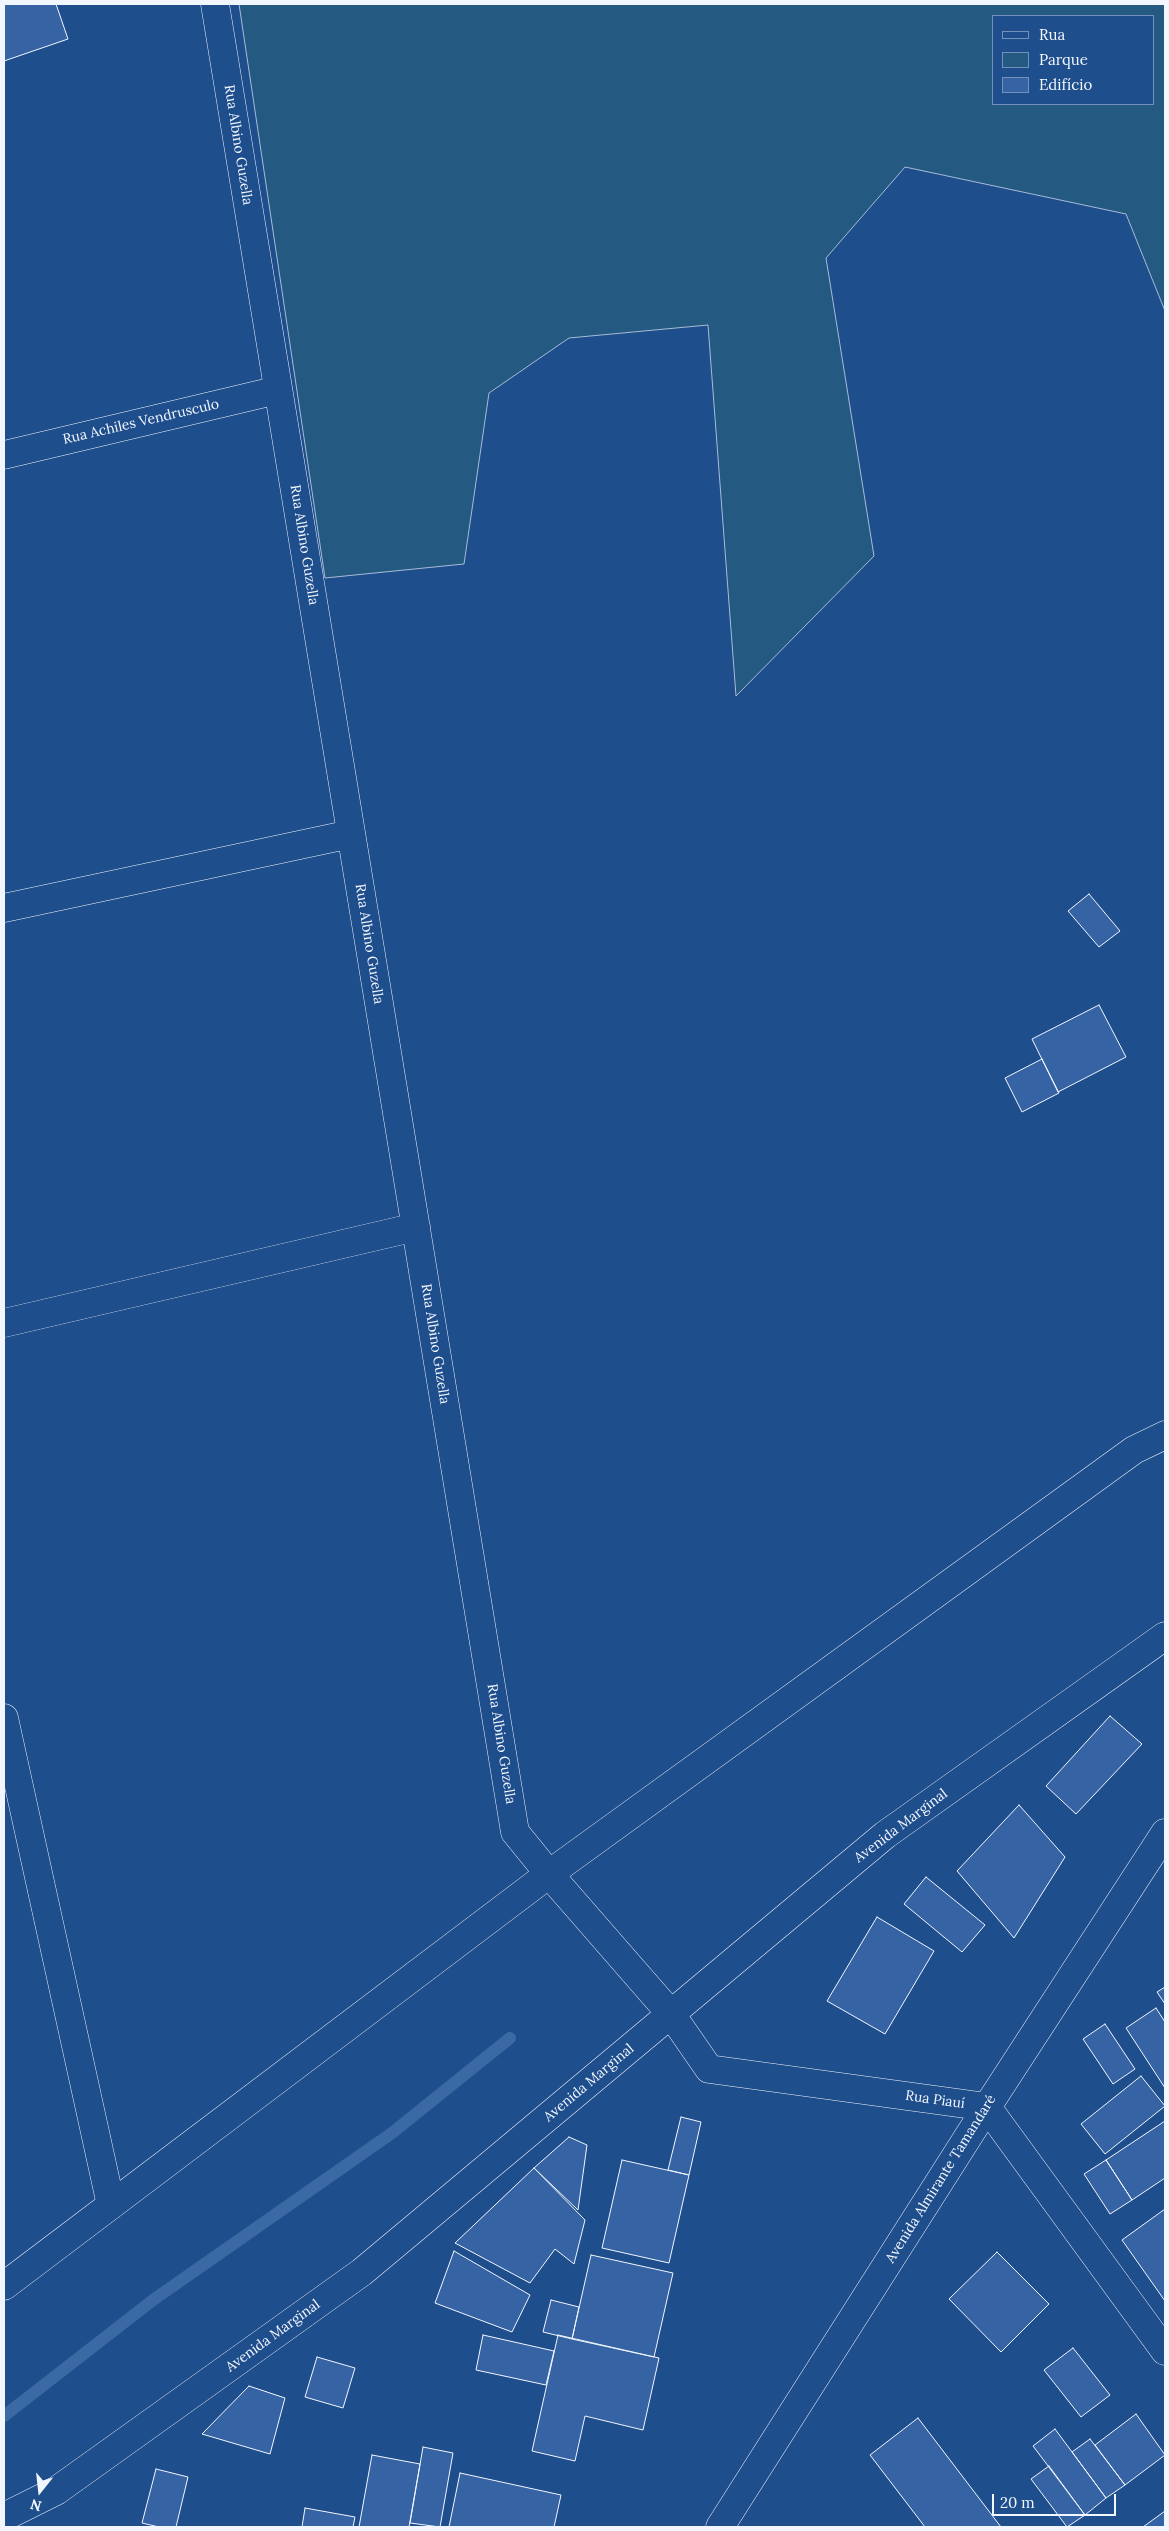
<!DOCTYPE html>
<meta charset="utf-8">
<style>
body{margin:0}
#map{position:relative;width:1169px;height:2531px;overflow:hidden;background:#1f4e8c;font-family:Lora,serif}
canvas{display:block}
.frame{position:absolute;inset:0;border:5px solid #f2f6ff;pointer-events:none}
.legend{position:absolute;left:992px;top:15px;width:162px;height:90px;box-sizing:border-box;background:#1f4e8c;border:1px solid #7391ba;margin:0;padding:6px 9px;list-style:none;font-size:15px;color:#f2f6ff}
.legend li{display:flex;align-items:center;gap:10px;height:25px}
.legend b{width:25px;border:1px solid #7391ba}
.north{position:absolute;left:15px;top:2466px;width:50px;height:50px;-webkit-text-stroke:4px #1f4e8c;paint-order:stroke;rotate:196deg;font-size:14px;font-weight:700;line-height:20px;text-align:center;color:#f2f6ff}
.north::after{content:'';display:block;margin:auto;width:18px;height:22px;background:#f2f6ff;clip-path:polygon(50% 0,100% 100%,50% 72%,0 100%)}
.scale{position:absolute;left:992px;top:2494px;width:124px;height:22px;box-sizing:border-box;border:2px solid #f2f6ff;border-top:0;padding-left:6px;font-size:15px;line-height:18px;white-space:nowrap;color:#f2f6ff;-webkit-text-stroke:4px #1f4e8c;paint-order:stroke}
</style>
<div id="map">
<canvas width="1169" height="2531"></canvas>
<div class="frame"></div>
<ul class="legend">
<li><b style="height:6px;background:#1f4e8c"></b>Rua</li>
<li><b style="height:14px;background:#245a82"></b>Parque</li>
<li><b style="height:14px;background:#3563a3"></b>Edifício</li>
</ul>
<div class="north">N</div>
<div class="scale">20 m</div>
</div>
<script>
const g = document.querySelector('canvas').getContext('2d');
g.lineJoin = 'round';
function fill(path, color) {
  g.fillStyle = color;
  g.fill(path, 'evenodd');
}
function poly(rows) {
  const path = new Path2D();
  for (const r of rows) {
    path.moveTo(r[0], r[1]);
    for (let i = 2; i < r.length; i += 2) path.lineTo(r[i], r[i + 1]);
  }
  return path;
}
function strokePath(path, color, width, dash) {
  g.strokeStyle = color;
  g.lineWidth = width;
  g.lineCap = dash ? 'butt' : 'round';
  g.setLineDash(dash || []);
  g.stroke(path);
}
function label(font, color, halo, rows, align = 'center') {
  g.font = font + ' Lora,serif';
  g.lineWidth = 4;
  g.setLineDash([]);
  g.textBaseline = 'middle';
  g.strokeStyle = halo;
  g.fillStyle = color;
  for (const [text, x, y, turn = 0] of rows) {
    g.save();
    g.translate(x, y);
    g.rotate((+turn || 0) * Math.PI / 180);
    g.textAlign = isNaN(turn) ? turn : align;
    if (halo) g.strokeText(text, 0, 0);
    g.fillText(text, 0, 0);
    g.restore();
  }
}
const green = poly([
 [239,4,1165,4,1165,311,1126,214,905,167,826,258,874,556,736,696,708,325,569,338,489,393,464,564,325,578,239,4],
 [993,16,1153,16,1153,104,993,104,993,16]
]);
fill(green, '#245a82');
strokePath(green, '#a8bbd7', 1);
strokePath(poly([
 [4,2416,153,2300,392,2133,510,2038]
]), '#3b69a3', 12);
const building = poly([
 [4,4,56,4,68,39,4,61,4,4],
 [1089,894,1120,931,1099,947,1068,911,1089,894],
 [1099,1005,1126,1057,1058,1092,1032,1039,1099,1005],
 [1042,1059,1059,1093,1022,1112,1005,1078,1042,1059],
 [1110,1716,1142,1744,1076,1814,1046,1786,1110,1716],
 [1019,1805,1065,1857,1014,1938,957,1871,1019,1805],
 [926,1877,985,1925,962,1952,904,1904,926,1877],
 [877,1917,934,1951,885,2034,827,2001,877,1917],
 [1165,1987,1165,2004,1157,1992,1165,1987],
 [1156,2008,1165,2022,1165,2088,1126,2028,1156,2008],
 [1105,2024,1135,2069,1113,2084,1083,2039,1105,2024],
 [1141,2076,1165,2106,1105,2154,1081,2124,1141,2076],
 [681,2117,701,2122,689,2175,668,2170,681,2117],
 [1165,2121,1165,2178,1132,2200,1106,2160,1165,2121],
 [569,2137,587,2145,578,2210,534,2168,569,2137],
 [622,2160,689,2175,669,2263,602,2248,622,2160],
 [1106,2160,1132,2200,1110,2214,1084,2174,1106,2160],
 [534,2168,585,2220,574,2264,555,2249,530,2283,455,2243,534,2168],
 [1165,2209,1165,2301,1122,2240,1165,2209],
 [454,2251,530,2295,512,2332,435,2303,454,2251],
 [997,2252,1049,2304,1001,2352,949,2299,997,2252],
 [591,2255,673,2273,654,2357,572,2339,591,2255],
 [551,2300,579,2307,572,2339,543,2332,551,2300],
 [483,2335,554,2351,546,2385,476,2370,483,2335],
 [558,2335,659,2358,643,2430,585,2416,575,2461,532,2451,558,2335],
 [1073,2348,1110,2395,1081,2417,1044,2370,1073,2348],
 [317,2357,355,2368,343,2408,305,2397,317,2357],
 [249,2386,285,2398,270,2454,202,2434,249,2386],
 [1136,2414,1165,2455,1125,2485,1095,2445,1136,2414],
 [918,2418,1001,2527,925,2527,870,2455,918,2418],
 [1055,2429,1106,2498,1085,2515,1033,2446,1055,2429],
 [1090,2439,1125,2485,1106,2498,1072,2452,1090,2439],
 [423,2447,453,2453,440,2527,410,2523,423,2447],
 [372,2455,420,2464,409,2527,359,2527,372,2455],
 [1049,2466,1085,2515,1067,2527,1031,2479,1049,2466],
 [156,2469,188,2477,176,2527,159,2527,142,2523,156,2469],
 [460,2473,561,2495,554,2527,449,2527,460,2473],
 [305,2508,355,2517,353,2527,302,2527,305,2508],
 [1165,2511,1165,2527,1143,2527,1165,2511]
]);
fill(building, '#3563a3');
strokePath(building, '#f2f6ff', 1);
const minor = poly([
 [215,4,515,1832,549,1874],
 [4,455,278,390],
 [4,908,351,834],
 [4,1323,416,1227],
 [4,1718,111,2205],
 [671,2014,709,2069,987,2107,1165,2351],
 [720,2527,987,2107,1165,1833]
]);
const tertiary = poly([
 [549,1874,671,2014],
 [4,2286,549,1874,1134,1450,1165,1435],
 [4,2517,56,2491,362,2272,885,1835,1165,1636]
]);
strokePath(minor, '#f2f6ff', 29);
strokePath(tertiary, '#f2f6ff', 29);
strokePath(minor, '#1f4e8c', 28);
strokePath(tertiary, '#1f4e8c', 28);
label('14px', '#f2f6ff', '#1f4e8c', [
 ["Rua Albino Guzella",238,145,81],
 ["Rua Achiles Vendrusculo",141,422,-13],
 ["Rua Albino Guzella",304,545,81],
 ["Rua Albino Guzella",369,944,81],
 ["Rua Albino Guzella",435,1344,81],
 ["Rua Albino Guzella",501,1744,81],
 ["Avenida Marginal",901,1826,-37],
 ["Avenida Marginal",589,2083,-40],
 ["Rua Piauí",935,2100,8],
 ["Avenida Almirante Tamandaré",941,2179,-58],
 ["Avenida Marginal",273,2336,-36]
]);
</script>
